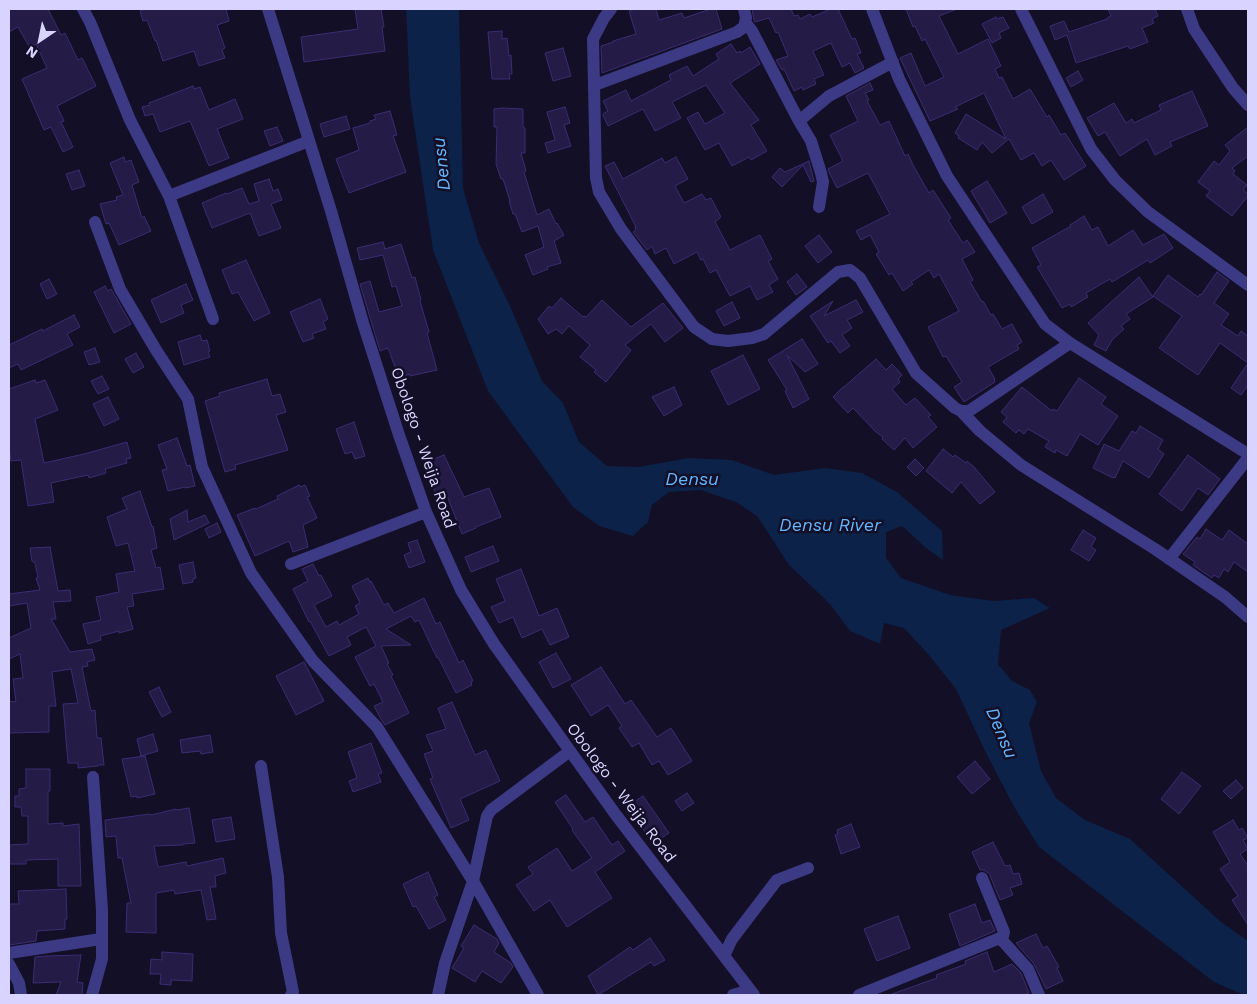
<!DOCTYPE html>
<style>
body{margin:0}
#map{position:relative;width:1257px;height:1004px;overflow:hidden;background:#130f26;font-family:"Work Sans",sans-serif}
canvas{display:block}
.frame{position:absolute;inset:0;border:10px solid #d9d4ff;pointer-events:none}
.north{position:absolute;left:15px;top:15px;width:50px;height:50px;-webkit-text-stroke:4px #130f26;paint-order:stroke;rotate:214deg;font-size:14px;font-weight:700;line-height:20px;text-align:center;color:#d9d4ff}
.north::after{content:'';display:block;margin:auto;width:18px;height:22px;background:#d9d4ff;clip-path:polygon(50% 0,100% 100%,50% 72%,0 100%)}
</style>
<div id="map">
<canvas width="1257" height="1004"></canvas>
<div class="frame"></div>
<div class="north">N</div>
</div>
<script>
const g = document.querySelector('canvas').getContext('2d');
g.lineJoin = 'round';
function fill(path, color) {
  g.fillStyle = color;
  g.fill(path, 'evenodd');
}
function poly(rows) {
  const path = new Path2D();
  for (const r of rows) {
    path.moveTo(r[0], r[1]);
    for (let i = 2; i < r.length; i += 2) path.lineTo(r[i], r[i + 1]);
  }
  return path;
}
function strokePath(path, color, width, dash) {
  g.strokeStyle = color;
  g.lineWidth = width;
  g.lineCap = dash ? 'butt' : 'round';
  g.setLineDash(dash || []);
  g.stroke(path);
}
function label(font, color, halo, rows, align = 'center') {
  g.font = font + ' "Work Sans",sans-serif';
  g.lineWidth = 5;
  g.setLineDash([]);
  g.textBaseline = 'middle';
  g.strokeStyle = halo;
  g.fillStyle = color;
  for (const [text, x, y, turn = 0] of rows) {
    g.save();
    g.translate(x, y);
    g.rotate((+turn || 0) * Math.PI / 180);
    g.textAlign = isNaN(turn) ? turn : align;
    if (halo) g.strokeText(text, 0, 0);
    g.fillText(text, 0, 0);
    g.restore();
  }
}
fill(poly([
 [406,9,459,9,463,188,479,243,510,306,542,381,563,403,579,442,607,466,638,467,689,458,732,460,774,475,825,468,862,473,897,492,942,531,943,560,926,548,902,526,886,532,886,558,901,578,950,595,993,601,1034,598,1050,608,1001,630,998,664,1012,681,1030,690,1037,702,1029,723,1041,771,1056,798,1085,820,1130,839,1221,922,1248,941,1248,995,1244,995,1214,982,1039,847,1013,805,984,749,956,689,928,654,904,628,884,623,880,644,850,631,830,604,789,565,757,516,736,502,701,490,669,492,652,505,648,522,633,536,599,526,573,507,488,391,433,250,410,97]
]), '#0c2248');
const building = poly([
 [9,9,48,9,61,35,65,33,78,60,82,58,96,86,57,106,64,121,61,122,73,147,63,152,51,127,44,130,22,79,47,68,36,44,30,48,18,27,9,32,9,9],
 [147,9,226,9,229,21,217,25,225,48,222,50,225,58,199,66,194,51,163,61,156,40,155,41,147,20,143,21,140,11,147,9],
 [355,9,381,9,384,27,382,27,385,51,304,62,301,37,358,29,355,9],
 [636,9,656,9,659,20,682,13,684,18,711,9,716,9,722,29,602,73,601,46,613,42,613,41,636,34,629,11,636,9],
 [752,9,791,9,794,16,798,15,800,19,810,14,812,17,831,9,838,9,852,39,855,38,861,53,857,54,864,68,855,73,850,63,842,67,831,43,813,51,824,75,814,79,816,84,803,90,802,87,794,91,784,69,782,70,776,60,788,56,778,32,776,33,769,18,755,22,754,20,752,9],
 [906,9,957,9,939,16,958,54,988,39,1001,66,995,69,999,78,1002,77,1013,99,1030,89,1047,117,1049,115,1061,135,1065,133,1086,166,1064,180,1051,160,1042,166,1034,153,1021,160,1009,139,992,153,982,142,977,150,958,138,959,136,955,133,966,114,1006,139,984,93,955,107,958,109,930,121,900,58,911,53,925,86,944,77,925,39,922,41,915,26,913,27,906,9],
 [1108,9,1155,9,1158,16,1152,19,1154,23,1142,28,1148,42,1130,49,1128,46,1076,63,1067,35,1055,40,1050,26,1064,21,1069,32,1107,19,1107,18,1111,16,1108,9],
 [996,17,997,19,1003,17,1009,28,999,33,1001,38,992,43,982,24,996,17],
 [502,31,502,39,507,38,509,56,511,55,512,74,509,74,510,79,492,79,488,32,502,31],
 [731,44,737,53,740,51,741,53,750,47,760,64,730,83,759,120,751,125,767,151,751,160,749,157,732,166,719,143,705,150,687,118,698,112,705,124,725,113,706,85,672,102,681,118,655,131,643,109,608,126,603,115,603,114,608,111,603,101,626,90,631,101,671,80,669,75,687,66,693,76,719,59,716,54,731,44],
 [563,48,571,76,553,81,545,53,563,48],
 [1078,71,1083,80,1071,87,1066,78,1078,71],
 [870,83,873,90,865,93,869,100,867,101,880,125,889,121,905,156,908,154,913,165,929,193,933,190,951,218,948,220,963,243,967,240,975,252,962,259,973,280,970,282,982,302,983,301,991,315,993,314,1002,329,1012,324,1022,342,1017,345,1019,349,988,367,995,379,994,380,995,382,964,402,954,387,962,382,946,356,943,357,928,327,959,311,939,274,934,278,929,270,911,282,913,284,903,291,892,273,889,275,876,254,879,252,870,235,861,240,856,231,890,214,868,173,837,188,830,174,828,169,843,161,830,135,858,121,846,96,870,83],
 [193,86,194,89,200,87,209,110,235,99,243,119,217,129,229,158,209,166,190,121,160,132,153,114,145,116,142,107,150,105,149,103,193,86],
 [1192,91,1208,126,1170,142,1172,146,1155,155,1147,139,1120,156,1105,132,1098,136,1087,118,1114,103,1126,123,1132,119,1134,123,1161,110,1159,105,1192,91],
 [565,107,570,123,564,125,571,146,548,153,545,143,555,140,547,112,565,107],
 [502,108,523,109,523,127,525,128,525,153,521,153,526,171,524,172,537,215,549,209,556,224,557,223,564,235,554,241,561,263,547,267,548,269,533,275,525,255,544,247,538,226,522,232,515,214,513,214,509,201,510,201,503,179,501,179,496,164,497,127,494,127,494,109,502,108],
 [390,111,397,135,393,136,406,172,349,193,336,159,359,150,353,128,370,123,370,121,376,119,374,115,390,111],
 [346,116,350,129,324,137,320,124,346,116],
 [277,127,283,141,270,146,264,131,277,127],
 [1248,127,1248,156,1232,168,1235,171,1233,174,1247,185,1243,190,1248,194,1248,196,1232,216,1206,196,1210,191,1198,182,1214,161,1219,165,1230,151,1225,145,1248,127],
 [124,157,125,162,131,160,139,182,132,185,142,218,144,216,151,231,119,245,109,223,106,224,100,204,117,200,116,197,123,195,110,163,124,157],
 [676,157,688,179,675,186,684,203,702,194,706,200,711,198,721,217,715,222,730,250,760,235,772,259,768,261,778,279,769,285,773,292,757,300,750,286,730,296,716,270,710,273,703,259,701,260,697,252,674,264,666,248,655,254,652,246,647,250,633,232,636,230,635,227,636,227,605,166,614,162,623,179,662,158,665,163,676,157],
 [809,161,814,181,811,182,803,165,782,187,772,177,780,168,785,172,809,161],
 [79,170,85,186,72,190,66,174,79,170],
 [269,179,273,191,278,189,282,200,271,204,281,228,259,236,250,213,212,228,202,203,226,193,227,194,242,188,249,204,259,201,254,184,269,179],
 [987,181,1007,213,990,223,971,191,987,181],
 [1043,194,1053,212,1032,224,1022,207,1043,194],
 [1084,216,1092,230,1098,227,1108,246,1133,230,1143,245,1164,234,1173,248,1150,263,1148,260,1112,282,1110,279,1086,293,1088,297,1071,307,1070,304,1062,308,1037,267,1041,265,1032,248,1071,226,1070,225,1084,216],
 [819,235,832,252,818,263,805,246,819,235],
 [383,242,385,249,401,244,412,278,415,277,421,300,420,301,429,332,427,333,437,370,410,376,410,374,399,378,388,348,380,351,360,284,370,281,379,312,402,306,396,286,392,287,383,255,360,260,357,248,383,242],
 [246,260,270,313,254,321,238,292,232,294,222,270,246,260],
 [1217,272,1229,281,1214,303,1229,314,1221,325,1238,336,1241,331,1248,336,1248,385,1241,395,1231,388,1248,363,1220,343,1198,375,1159,348,1182,316,1153,296,1168,275,1198,297,1200,294,1201,295,1217,272],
 [797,274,807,287,796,295,787,282,797,274],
 [1139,277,1153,297,1126,314,1130,319,1121,326,1124,329,1112,340,1106,351,1094,345,1099,335,1088,323,1139,277],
 [49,279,57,294,47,299,40,284,49,279],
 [186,284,193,300,181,305,184,313,161,323,151,300,186,284],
 [105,286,108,291,111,289,131,324,114,333,94,292,105,286],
 [561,298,583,317,584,316,586,317,602,300,631,327,663,303,683,328,665,342,651,324,625,345,631,350,606,382,594,372,596,370,580,357,590,345,569,326,562,334,556,329,548,334,538,319,549,306,552,308,561,298],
 [320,299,328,319,323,322,326,329,312,334,314,338,303,342,290,312,320,299],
 [856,300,863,312,847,320,852,328,842,335,850,346,840,353,831,341,828,343,810,316,833,301,824,316,856,300],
 [732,302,740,318,724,326,716,311,732,302],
 [74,315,80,327,67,334,73,345,21,370,18,364,9,368,9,345,42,329,43,331,74,315],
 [200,335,202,341,207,340,210,351,208,352,210,357,184,365,178,342,200,335],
 [802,339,818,364,805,372,787,355,809,399,793,408,785,391,787,390,768,360,802,339],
 [95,348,100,362,89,365,84,352,95,348],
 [136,353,144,367,133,373,125,359,136,353],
 [743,355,760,389,728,405,711,371,743,355],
 [876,359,886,370,892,364,902,375,898,379,900,382,892,389,906,405,915,398,931,415,928,417,937,427,913,448,905,438,894,450,882,439,883,437,876,432,853,408,848,413,833,397,843,387,844,387,876,359],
 [102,376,109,389,98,394,91,381,102,376],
 [1079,378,1106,397,1101,404,1118,416,1098,445,1080,434,1067,456,1056,450,1055,453,1045,447,1049,441,1028,429,1024,434,1019,430,1016,433,1003,422,1007,417,1001,412,1022,387,1052,411,1053,409,1057,411,1079,378],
 [267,379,272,396,280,394,286,412,276,415,288,450,235,465,236,469,225,472,205,401,220,396,219,393,267,379],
 [35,380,36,383,45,380,58,410,35,419,44,463,84,454,127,442,131,458,126,459,127,463,105,469,106,473,89,478,88,475,51,483,54,502,28,506,21,460,11,461,9,448,9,389,35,380],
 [674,387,682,405,664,416,652,397,674,387],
 [108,397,119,419,104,426,93,404,108,397],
 [354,422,365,456,355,459,352,452,345,454,336,429,354,422],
 [1140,426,1163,440,1158,449,1164,454,1149,478,1123,461,1115,478,1114,477,1113,478,1093,468,1104,444,1119,451,1132,431,1136,433,1140,426],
 [177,438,187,466,190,465,195,486,185,488,185,487,168,491,162,470,167,469,158,445,177,438],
 [943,449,953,457,955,455,966,463,967,461,974,467,995,492,980,504,961,482,952,493,926,471,943,449],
 [444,455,464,497,489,488,501,517,476,527,476,528,462,534,447,496,441,498,439,493,436,494,422,464,444,455],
 [1188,455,1220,479,1208,495,1198,488,1182,511,1159,494,1188,455],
 [915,459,924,468,916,476,907,467,915,459],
 [299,485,300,487,305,485,310,496,307,497,317,518,303,525,308,547,293,552,289,541,255,556,237,515,255,508,256,509,278,499,277,496,299,485],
 [140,491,152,527,153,526,157,548,151,550,156,568,160,567,164,589,132,594,134,606,127,607,133,629,119,633,119,631,100,636,101,640,88,644,83,624,101,620,96,597,119,592,116,574,135,571,128,543,116,546,107,517,127,509,122,498,140,491],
 [187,510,188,522,205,515,209,523,174,540,170,519,187,510],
 [217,523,221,532,209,538,205,529,217,523],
 [1206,529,1222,540,1229,530,1248,544,1248,572,1234,562,1228,572,1224,569,1219,578,1214,575,1212,578,1193,565,1195,562,1183,554,1197,537,1200,539,1206,529],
 [1083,530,1096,538,1091,547,1096,550,1089,561,1071,550,1083,530],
 [417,540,425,562,409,568,404,555,411,552,408,543,417,540],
 [493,546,499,561,471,572,465,557,493,546],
 [50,547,58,591,70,590,71,601,53,602,56,619,51,619,70,652,92,649,95,660,87,662,88,666,82,667,91,711,95,710,97,738,101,738,104,765,98,765,98,766,78,768,78,763,68,763,63,704,78,703,71,669,52,672,56,706,49,706,49,732,9,733,9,701,16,702,13,679,23,678,20,654,9,659,9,638,31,628,27,603,9,606,9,594,40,590,36,578,38,577,35,563,32,561,30,548,50,547],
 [193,562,196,578,193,579,193,582,183,584,179,565,193,562],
 [313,564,319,576,321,575,332,596,314,605,326,627,337,621,339,625,359,614,355,606,360,603,352,586,368,578,370,582,371,581,384,605,388,603,394,613,424,598,436,624,440,622,459,663,463,660,473,681,471,682,472,685,456,693,438,657,437,658,419,620,415,622,411,616,386,629,411,645,381,646,389,663,387,664,393,675,391,676,409,713,385,725,381,719,374,706,383,702,374,684,370,686,355,657,376,646,366,627,347,637,351,645,329,656,310,621,309,622,293,589,308,581,302,569,313,564],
 [521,569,539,616,557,608,569,637,550,645,542,629,522,638,513,617,499,623,491,607,505,601,496,579,521,569],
 [556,653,571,679,553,688,539,662,556,653],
 [304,662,324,701,296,715,276,676,304,662],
 [601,667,625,704,631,700,657,737,671,728,692,761,668,775,659,761,652,765,639,743,632,747,619,728,622,726,608,705,591,716,571,685,601,667],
 [159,687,171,712,162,717,149,692,159,687],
 [452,702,475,755,486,750,500,781,460,799,469,820,451,828,430,779,433,778,424,754,433,751,426,735,446,729,438,708,452,702],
 [153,734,158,751,141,756,137,739,153,734],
 [210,735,213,752,201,754,200,751,182,753,180,740,210,735],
 [371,743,382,773,378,774,381,782,353,792,349,781,357,778,348,752,371,743],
 [145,756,155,794,137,798,137,796,131,797,122,759,145,756],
 [975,761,990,779,972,794,957,777,975,761],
 [26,769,50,769,50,791,48,791,48,824,63,823,63,826,79,824,81,886,58,886,58,859,26,860,26,864,9,864,9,845,28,844,28,816,22,816,21,807,15,807,15,796,19,796,19,789,26,788,26,769],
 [1182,772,1201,786,1179,814,1161,799,1182,772],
 [1236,780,1243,788,1231,799,1223,791,1236,780],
 [687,793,694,803,682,811,675,801,687,793],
 [566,795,585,822,593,817,612,845,618,841,625,851,595,872,612,898,567,927,550,900,534,911,516,885,533,874,528,867,557,848,572,871,592,858,572,830,573,829,555,802,566,795],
 [643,796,669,833,653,844,628,806,643,796],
 [189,808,195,843,183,844,183,845,154,846,158,867,186,862,187,866,223,858,226,873,215,876,216,887,210,887,216,919,207,920,201,890,175,894,174,890,156,893,156,933,126,932,127,903,131,903,126,879,122,858,118,858,116,836,106,837,105,820,150,814,151,815,176,809,177,810,189,808],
 [231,817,235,839,216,842,212,820,231,817],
 [1233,820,1239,830,1242,828,1248,838,1243,840,1248,849,1240,854,1248,866,1248,925,1232,900,1238,896,1220,869,1230,862,1213,832,1233,820],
 [851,824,860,847,841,854,835,835,838,834,837,830,851,824],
 [993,842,1005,866,1010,865,1013,874,1019,873,1022,884,1010,888,1013,895,1000,900,989,873,988,873,984,870,980,870,972,852,993,842],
 [428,872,438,895,434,897,446,920,429,929,416,906,413,907,403,884,428,872],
 [66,889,67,919,65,919,65,929,37,931,36,941,9,945,9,904,19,904,18,891,66,889],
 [975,904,982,923,990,920,995,931,960,946,949,914,975,904],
 [898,916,910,948,877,961,864,929,898,916],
 [474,925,497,939,499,943,494,952,511,963,513,967,501,983,482,971,475,982,452,968,464,948,461,946,474,925],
 [1036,934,1043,948,1047,946,1059,967,1057,968,1063,981,1046,989,1034,964,1016,943,1036,934],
 [650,938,665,960,654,966,651,962,598,995,588,976,630,947,633,950,650,938],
 [162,952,193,954,192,981,171,980,171,985,160,984,161,974,150,974,151,959,162,960,162,952],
 [987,952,994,972,1012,964,1021,973,1029,993,1023,995,893,995,892,994,937,978,936,975,966,964,965,961,987,952],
 [81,955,77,982,83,983,82,995,56,995,61,982,33,983,35,957,46,956,81,955]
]);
fill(building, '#241b47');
strokePath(building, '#3b2d73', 1);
strokePath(poly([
 [83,9,90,22,130,120,169,196],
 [268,9,331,211,363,323,399,435,426,512,461,590,494,644,570,751,616,815,754,995],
 [611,9,604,18,593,39,596,178,599,192,621,229,694,327,712,339,728,341,752,338,764,334,838,272,850,270,860,278,916,373,955,408,961,411,969,411,1070,343],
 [872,9,899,79,947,176,1045,324,1070,343,1248,454],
 [1021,9,1091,149,1115,180,1148,212,1248,285],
 [1187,9,1194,29,1233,88,1248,105],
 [745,22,752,31,799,121],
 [595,85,737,32,744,27,746,18,744,9],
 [819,207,823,182,821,173,811,141,799,121,829,96,893,62],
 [95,222,120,289,156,350,188,399,202,467,251,573,313,661,377,727,473,881,538,995],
 [213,319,169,196,309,141],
 [961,411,980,431,1021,465,1155,549,1225,597,1248,617],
 [1169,559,1248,458],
 [291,564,426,512],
 [261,766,278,877,281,933,293,992,291,995],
 [1000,938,1028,969,1039,995],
 [9,953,101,939],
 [724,956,732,939,777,880,808,868],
 [9,964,19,983,21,995],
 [92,995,102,959,102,910,93,777],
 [438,995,445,963,473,881,487,816,491,810,570,751],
 [733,995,743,992],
 [859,995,1000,938,1003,936,1004,932,982,878]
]), '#3d3a85', 12);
label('16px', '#d9d4ff', '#130f26', [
 ["Obologo - Weija Road",423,448,71],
 ["Obologo - Weija Road",621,793,53]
]);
label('italic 18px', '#62b6ff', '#130f26', [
 ["Densu",442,164,-96],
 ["Densu",692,480],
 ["Densu River",830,526],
 ["Densu",1001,733,67]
]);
</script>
